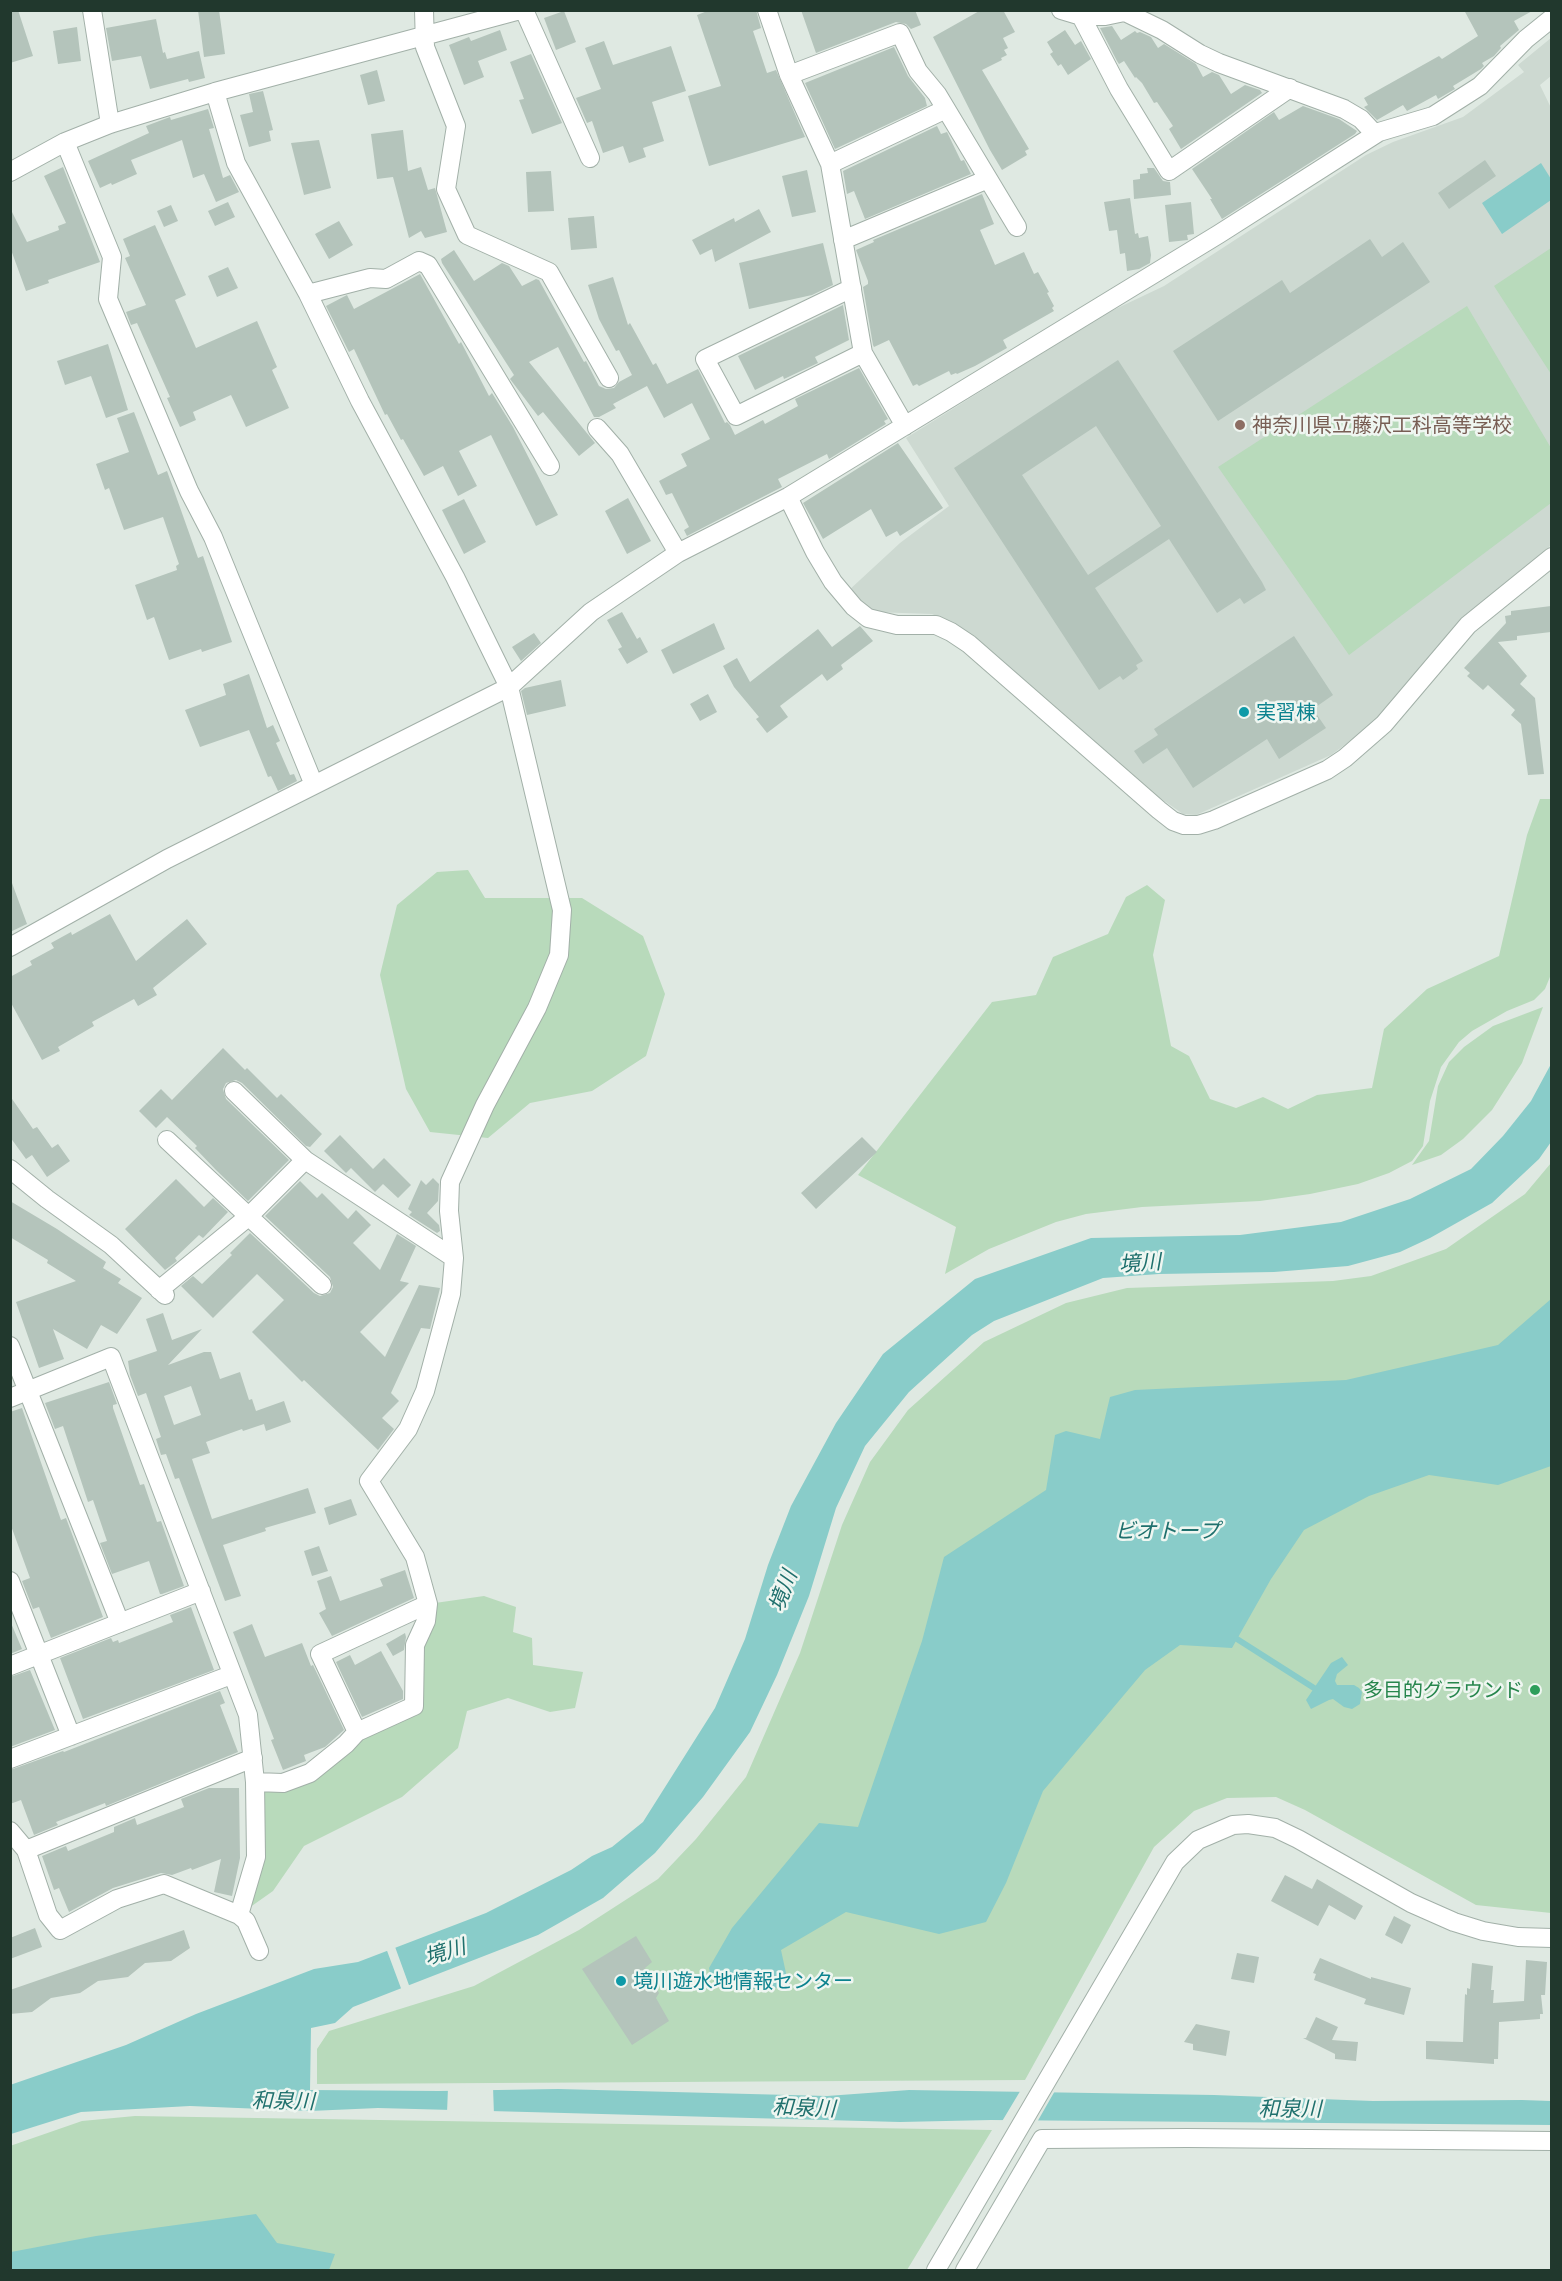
<!DOCTYPE html>
<meta charset="utf-8">
<style>
body{margin:0}
#map{position:relative;width:1562px;height:2281px;overflow:hidden;background:#dfe9e2;font-family:Ubuntu,sans-serif}
canvas{display:block}
.frame{position:absolute;inset:0;border:12px solid #21382d;pointer-events:none}
</style>
<div id="map">
<canvas width="1562" height="2281"></canvas>
<div class="frame"></div>
</div>
<script>
const g = document.querySelector('canvas').getContext('2d');
g.lineJoin = 'round';
function fill(path, color) {
  g.fillStyle = color;
  g.fill(path, 'evenodd');
}
function poly(rows) {
  const path = new Path2D();
  for (const r of rows) {
    path.moveTo(r[0], r[1]);
    for (let i = 2; i < r.length; i += 2) path.lineTo(r[i], r[i + 1]);
  }
  return path;
}
function strokePath(path, color, width, dash) {
  g.strokeStyle = color;
  g.lineWidth = width;
  g.lineCap = dash ? 'butt' : 'round';
  g.setLineDash(dash || []);
  g.stroke(path);
}
function label(font, color, halo, rows, align = 'center') {
  g.font = font + ' Ubuntu,"Noto Sans JP",sans-serif';
  g.lineWidth = 5;
  g.setLineDash([]);
  g.textBaseline = 'middle';
  g.strokeStyle = halo;
  g.fillStyle = color;
  for (const [text, x, y, turn = 0] of rows) {
    g.save();
    g.translate(x, y);
    g.rotate((+turn || 0) * Math.PI / 180);
    g.textAlign = isNaN(turn) ? turn : align;
    if (halo) g.strokeText(text, 0, 0);
    g.fillText(text, 0, 0);
    g.restore();
  }
}
fill(poly([
 [1551,38,1551,76,1540,85,1552,110,1551,545,1481,605,1383,715,1358,735,1331,755,1275,780,1196,815,1183,814,1157,796,956,625,932,614,873,612,847,592,900,543,949,506,906,438,1105,314,1164,286,1366,155,1393,142,1463,117,1524,72,1518,65]
]), '#cdd9d1');
fill(poly([
 [1551,248,1551,374,1494,286],
 [1467,306,1551,448,1551,503,1349,655,1218,467],
 [1540,799,1551,799,1552,972,1545,989,1534,1000,1507,1011,1472,1031,1459,1042,1441,1067,1430,1101,1423,1146,1412,1161,1389,1173,1358,1184,1310,1194,1260,1201,1142,1207,1086,1214,1056,1222,989,1249,945,1274,956,1227,858,1175,992,1002,1036,995,1053,957,1108,934,1126,897,1147,885,1165,900,1153,955,1171,1046,1189,1056,1210,1099,1236,1108,1263,1097,1288,1109,1317,1095,1372,1088,1384,1029,1427,989,1499,956,1527,835],
 [468,870,485,898,582,898,643,936,665,994,646,1056,592,1091,530,1103,488,1138,430,1132,406,1089,380,975,397,905,437,872],
 [1543,1007,1522,1063,1492,1110,1463,1139,1441,1155,1412,1165,1429,1141,1438,1086,1449,1062,1464,1047,1493,1026],
 [1551,1163,1551,1913,1476,1905,1305,1810,1276,1797,1227,1798,1194,1811,1154,1847,1025,2080,317,2084,317,2049,329,2031,474,1986,579,1930,658,1879,696,1839,746,1777,800,1653,842,1525,870,1462,908,1410,984,1342,1066,1303,1127,1288,1333,1281,1371,1276,1446,1249,1525,1194],
 [484,1596,516,1607,513,1632,532,1638,533,1665,583,1672,575,1708,550,1712,508,1698,467,1711,458,1748,402,1797,304,1846,273,1891,239,1915,256,1857,255,1782,283,1783,413,1706,428,1604],
 [135,2116,992,2130,907,2270,11,2270,10,2146,82,2121]
]), '#b8dabb');
fill(poly([
 [1541,163,1551,179,1551,200,1502,234,1482,203],
 [1551,1064,1551,1142,1539,1159,1492,1203,1430,1238,1400,1252,1348,1266,1274,1272,1159,1274,1103,1278,994,1321,972,1335,909,1392,865,1446,836,1508,809,1596,777,1675,750,1732,703,1797,655,1853,603,1898,538,1935,353,2007,335,2023,311,2028,310,2090,439,2091,558,2089,827,2096,909,2090,1214,2095,1373,2101,1522,2100,1551,2101,1551,2125,991,2120,900,2122,378,2108,310,2111,190,2106,81,2112,11,2134,10,2085,126,2045,196,2014,314,1969,358,1962,486,1913,571,1870,592,1856,612,1847,643,1822,715,1708,745,1639,768,1565,791,1506,836,1423,883,1354,975,1279,1091,1238,1240,1235,1341,1222,1410,1199,1471,1169,1503,1136,1531,1101],
 [1551,1299,1551,1466,1498,1485,1429,1475,1369,1496,1304,1530,1271,1579,1232,1648,1180,1645,1145,1670,1043,1791,1006,1883,986,1922,939,1934,846,1912,781,1950,789,1987,733,1990,711,1978,709,1968,732,1928,819,1823,858,1827,922,1641,944,1557,1046,1490,1055,1435,1066,1431,1100,1439,1110,1397,1135,1390,1346,1380,1498,1345],
 [1342,1657,1348,1665,1337,1674,1335,1681,1337,1685,1354,1685,1359,1688,1362,1692,1360,1704,1352,1709,1344,1707,1333,1699,1329,1700,1311,1709,1306,1700,1331,1663],
 [256,2214,277,2243,335,2254,329,2270,11,2270,11,2252,96,2236]
]), '#89ccc9');
fill(poly([
 [394,1944,410,1988,402,1991,386,1948],
 [493,2087,494,2115,447,2113,448,2088],
 [1022,2088,1056,2089,1036,2124,1001,2123]
]), '#dfe9e2');
strokePath(poly([
 [1237,1639,1314,1688]
]), '#89ccc9', 6);
fill(poly([
 [10,10,18,10,33,56,10,63],
 [198,10,219,10,225,54,204,57],
 [710,10,756,10,761,28,753,31,767,73,776,70,805,137,709,166,688,96,721,86,697,15],
 [801,10,915,10,921,25,911,29,906,24,896,22,816,53],
 [981,10,1003,10,1015,32,1003,38,1008,48,1004,50,1007,55,1001,58,1002,60,982,70,1029,149,1025,151,1027,155,1002,170,990,150,933,37],
 [1464,10,1534,10,1514,21,1519,30,1500,46,1501,48,1494,56,1482,63,1484,66,1481,69,1453,86,1455,89,1438,99,1436,95,1407,111,1403,105,1377,120,1364,107,1368,105,1364,98,1439,56,1442,59,1478,36],
 [564,11,576,42,556,50,544,18],
 [156,19,163,53,165,52,167,59,199,51,205,78,189,82,188,79,150,89,141,56,112,61,106,28],
 [1112,26,1121,40,1135,31,1137,33,1140,32,1151,37,1158,48,1164,44,1196,64,1203,77,1212,72,1219,75,1231,94,1245,85,1260,90,1262,93,1181,149,1169,129,1173,126,1157,102,1154,103,1142,83,1136,77,1135,78,1124,61,1119,64,1117,61,1100,28],
 [77,27,81,61,58,64,53,31],
 [500,30,507,50,478,61,484,77,464,85,449,45,469,37,471,41],
 [1065,30,1075,45,1081,41,1091,59,1068,75,1061,64,1058,66,1050,54,1053,52,1047,42],
 [604,41,613,65,671,46,686,91,652,102,664,141,643,148,646,157,629,163,623,146,603,153,592,121,587,123,576,98,601,89,585,48],
 [894,47,908,76,925,98,927,106,835,149,805,83],
 [531,54,562,123,532,134,519,100,524,99,510,62],
 [377,70,385,101,368,105,360,75],
 [263,91,273,130,269,131,271,141,249,147,240,115,253,112,249,94],
 [1303,106,1339,119,1357,131,1355,134,1222,219,1210,199,1212,199,1192,169,1274,112,1279,120],
 [208,109,214,128,209,129,223,178,230,175,239,192,216,202,204,174,193,178,182,140,131,160,137,174,112,185,111,183,100,188,88,161,149,133,146,126,170,117,171,120],
 [937,126,941,134,947,132,961,161,964,160,971,174,865,219,854,191,847,194,843,171],
 [403,130,408,171,421,167,428,190,435,188,447,232,425,238,421,231,409,238,393,177,377,179,371,134],
 [319,140,331,188,304,195,291,143],
 [1485,160,1496,176,1449,209,1438,193],
 [63,167,100,262,48,280,49,283,26,291,10,247,10,208,27,242,59,230,58,226,66,223,44,176],
 [1147,168,1154,168,1163,181,1170,182,1171,195,1134,199,1133,180,1140,179,1140,174,1148,173],
 [807,170,816,212,792,217,782,176],
 [551,171,554,211,528,212,526,172],
 [982,194,994,224,980,230,995,265,1024,252,1034,274,1038,272,1049,292,1047,293,1054,306,1052,308,1054,311,1003,340,1007,348,975,366,957,374,956,373,951,375,949,371,919,386,917,384,913,386,889,340,874,347,873,345,863,287,868,284,868,281,856,250,874,242,873,240],
 [1130,198,1135,234,1138,233,1139,238,1148,236,1151,255,1150,263,1139,269,1127,271,1125,253,1120,254,1117,230,1109,231,1104,202],
 [228,202,235,217,215,226,208,211],
 [1191,202,1194,234,1187,235,1188,240,1169,242,1165,205],
 [171,205,178,221,164,227,157,211],
 [759,209,771,232,715,262,712,249,700,255,692,240,734,218,735,222],
 [594,216,597,248,571,250,568,218],
 [339,221,353,245,329,259,315,234],
 [155,225,186,295,175,300,196,348,257,321,277,367,272,370,289,408,246,427,231,395,193,412,196,420,180,427,167,398,170,397,137,323,131,325,126,312,146,305,125,258,130,256,123,239],
 [1370,239,1382,257,1403,242,1430,282,1218,421,1173,351,1282,280,1290,293],
 [823,243,833,285,812,295,749,309,739,263],
 [454,250,474,281,502,263,509,266,522,286,536,279,539,280,584,362,586,361,599,386,606,389,614,388,619,382,632,375,619,350,616,351,599,319,588,285,613,277,628,325,630,323,653,365,656,363,667,384,698,369,725,423,727,422,730,425,735,435,763,420,765,424,798,406,795,399,859,368,888,419,884,421,886,424,829,459,827,454,778,479,782,487,687,536,684,530,689,527,672,493,666,495,659,481,687,466,681,454,710,439,692,403,664,418,647,386,613,404,616,408,599,417,594,417,558,347,529,362,595,443,579,456,543,412,538,416,510,379,514,375,442,263,441,259],
 [228,267,238,288,217,297,208,276],
 [420,274,459,344,461,342,489,396,492,393,513,427,558,515,536,526,491,435,459,451,477,486,458,496,443,466,424,476,403,439,401,440,387,414,385,415,354,349,349,352,326,306,347,295,354,309],
 [843,305,849,340,815,357,818,363,784,379,783,376,755,390,738,356],
 [108,344,128,410,106,418,91,376,65,385,57,361],
 [1118,360,1262,582,1266,590,1244,604,1240,598,1217,613,1169,539,1095,588,1143,661,1136,665,1138,669,1123,680,1120,676,1099,690,954,468],
 [1096,426,1161,526,1088,575,1022,475],
 [134,412,158,475,167,471,198,558,203,556,232,642,202,652,201,649,169,660,154,617,147,620,135,585,177,570,176,566,179,564,163,517,124,530,109,488,105,490,96,464,129,452,117,418],
 [898,443,943,508,900,536,897,531,886,537,871,509,823,539,803,503],
 [628,498,651,541,627,554,605,511],
 [464,499,486,542,464,554,442,510],
 [1551,606,1551,632,1517,636,1517,640,1498,642,1527,676,1520,684,1535,698,1544,774,1528,775,1521,724,1511,715,1515,710,1488,685,1483,690,1467,676,1470,673,1464,668,1506,623,1505,616,1511,615,1511,611],
 [622,612,637,639,640,637,648,652,627,664,618,649,622,647,607,620],
 [714,623,725,649,673,674,661,650],
 [860,626,873,641,841,665,843,669,827,681,822,674,780,706,788,717,767,733,756,719,759,717,734,687,723,666,737,658,750,682,818,629,832,647],
 [534,633,541,643,521,661,512,647],
 [1294,636,1333,695,1313,709,1326,728,1279,759,1267,739,1193,788,1167,748,1143,764,1134,751,1158,735,1154,729],
 [249,674,267,728,273,725,280,741,276,743,290,775,294,774,297,781,278,791,271,776,268,777,249,730,200,747,185,710,226,695,223,684],
 [561,680,566,706,527,715,521,691,525,688],
 [708,694,717,712,700,721,690,704],
 [12,883,27,924,10,932,10,884],
 [110,914,136,961,187,919,207,944,153,988,157,995,138,1006,134,999,92,1022,94,1026,58,1047,60,1051,42,1060,10,1001,10,977,32,965,30,961,54,948,51,943,71,932,72,935],
 [223,1048,245,1070,247,1068,277,1098,281,1094,322,1134,310,1147,306,1146,242,1083,236,1080,226,1083,223,1089,226,1099,289,1160,248,1201,216,1170,195,1148,197,1146,167,1117,156,1128,139,1111,161,1089,172,1100],
 [10,1096,33,1129,37,1127,52,1148,58,1144,70,1161,47,1177,32,1155,26,1159,10,1137],
 [340,1135,373,1169,384,1158,411,1185,398,1198,383,1184,375,1192,351,1168,346,1173,324,1151],
 [862,1137,877,1152,816,1209,801,1193],
 [433,1178,439,1184,438,1201,427,1213,439,1225,440,1231,437,1233,409,1215,412,1212,408,1209,421,1180,426,1185],
 [176,1179,204,1207,213,1198,228,1212,203,1238,199,1235,175,1258,177,1261,165,1270,125,1229],
 [300,1181,317,1198,322,1193,348,1219,356,1210,371,1225,353,1243,380,1270,397,1234,416,1246,400,1281,409,1283,360,1332,385,1357,419,1285,440,1288,430,1329,421,1328,391,1393,399,1401,382,1418,394,1429,378,1450,304,1380,302,1382,252,1332,284,1300,257,1274,213,1318,181,1286,193,1276,202,1284,232,1255,230,1253,250,1233,314,1293,320,1296,330,1293,333,1287,330,1277,265,1216],
 [10,1201,57,1229,106,1262,103,1268,121,1279,118,1283,142,1298,117,1334,101,1325,87,1349,53,1329,64,1359,39,1368,16,1302,76,1281,47,1263,48,1260,10,1237],
 [163,1313,172,1340,202,1329,168,1365,204,1352,211,1352,220,1379,240,1372,249,1400,252,1399,256,1411,284,1401,291,1422,266,1431,264,1424,243,1431,242,1429,206,1442,210,1453,192,1459,212,1519,308,1488,316,1513,265,1528,266,1531,223,1545,241,1596,225,1601,179,1478,175,1479,166,1454,161,1455,156,1439,161,1437,146,1393,138,1396,130,1375,128,1361,157,1351,146,1319],
 [191,1386,201,1415,174,1425,164,1396],
 [109,1382,117,1404,113,1405,113,1408,140,1485,144,1484,157,1522,161,1521,184,1586,162,1594,160,1594,149,1561,112,1574,100,1543,107,1541,93,1500,88,1502,63,1426,55,1429,45,1403],
 [22,1408,61,1520,66,1518,103,1617,51,1638,39,1607,33,1609,22,1581,30,1578,10,1523,10,1412],
 [351,1499,357,1515,329,1525,324,1508],
 [319,1546,328,1571,312,1576,304,1551],
 [405,1570,414,1598,332,1636,319,1613,326,1609,317,1581,331,1576,340,1601,383,1586,380,1579],
 [191,1607,214,1670,83,1719,60,1658,111,1638,113,1642,118,1640,119,1643,173,1622,170,1615],
 [11,1623,22,1649,10,1654,10,1624],
 [252,1624,265,1657,302,1643,311,1666,313,1665,344,1730,325,1747,304,1755,306,1761,283,1770,271,1740,274,1739,233,1632],
 [405,1633,406,1637,404,1650,393,1656,386,1644],
 [381,1651,403,1691,403,1699,362,1717,336,1662,350,1655,355,1665],
 [30,1670,55,1730,10,1747,10,1677],
 [220,1691,225,1703,220,1705,238,1752,106,1806,105,1803,56,1822,58,1825,34,1835,21,1800,10,1804,10,1770,63,1751,64,1752],
 [209,1788,239,1788,240,1858,232,1896,214,1892,221,1859,192,1870,191,1868,172,1875,161,1873,113,1888,69,1912,59,1888,54,1890,42,1856,66,1846,68,1851,114,1832,114,1827,135,1818,137,1825,184,1807,181,1799],
 [1285,1875,1312,1889,1317,1879,1363,1906,1355,1920,1329,1905,1318,1926,1271,1901],
 [1394,1916,1411,1925,1402,1944,1385,1935],
 [35,1928,42,1947,10,1959,10,1938],
 [184,1930,190,1948,171,1961,145,1963,128,1977,98,1981,80,1993,51,1998,32,2012,10,2014,10,1990],
 [636,1936,652,1962,645,1968,659,1993,656,1998,669,2021,632,2045,582,1969],
 [1237,1953,1259,1957,1254,1983,1231,1979],
 [1320,1958,1371,1979,1371,1977,1411,1988,1404,2015,1364,2004,1366,1999,1314,1980,1316,1974,1313,1973],
 [1526,1960,1547,1962,1545,1995,1541,1995,1543,2014,1540,2014,1540,2019,1499,2022,1498,2059,1494,2059,1494,2064,1426,2059,1426,2041,1463,2042,1465,1994,1467,1995,1467,1988,1470,1989,1472,1963,1493,1966,1491,1990,1494,1990,1493,2003,1524,2001],
 [1316,2017,1338,2027,1332,2040,1358,2042,1356,2061,1335,2059,1335,2054,1303,2038,1306,2038],
 [1196,2024,1230,2031,1226,2056,1193,2050,1193,2044,1184,2042]
]), '#b4c4bb');
const minor = poly([
 [92,10,110,124],
 [424,10,425,47,456,126,446,189,467,235,549,272,609,378],
 [524,10,590,158],
 [767,10,789,75,830,164,863,353,905,426],
 [1061,10,1081,16,1105,16,1134,10],
 [1127,13,1162,30,1200,54,1219,63,1344,109,1361,119,1373,132,1379,132],
 [1081,16,1119,89,1169,171,1290,88],
 [789,75,900,33,918,71,937,94,1017,227],
 [215,92,236,163,308,294,360,401,455,577,509,687,562,910,559,955,537,1008,485,1105,450,1182,449,1211,454,1258,451,1294,425,1391,408,1429,369,1481,415,1557,428,1604,320,1654,357,1732,346,1744,310,1773,283,1783,255,1782],
 [65,142,112,257,108,299,189,491,213,537,314,785],
 [830,164,946,109],
 [10,172,65,142,110,124,215,92,520,10],
 [843,240,988,179],
 [852,288,705,359,736,416,863,353],
 [308,294,370,278,386,279,419,261,428,265,550,466],
 [597,428,620,454,678,553],
 [788,497,815,552,833,582,854,607,868,618,897,625,936,625,951,632,969,644,1159,810,1173,821,1184,825,1198,825,1214,820,1327,770,1345,758,1384,724,1468,625,1552,557],
 [10,947,167,859,509,687,591,612,678,553,788,497,1219,234,1379,132,1433,116,1480,86,1526,39,1552,18],
 [234,1091,305,1160,454,1258],
 [167,1140,322,1285],
 [10,1169,47,1199,111,1245,165,1295],
 [159,1290,248,1217,305,1160],
 [10,1346,120,1623],
 [10,1398,111,1357,248,1715,255,1782,256,1857,239,1915,246,1921,259,1951],
 [10,1581,71,1736],
 [10,1666,201,1591],
 [357,1732,414,1706,415,1645,426,1621,428,1604],
 [10,1759,231,1675],
 [10,1831,26,1850,253,1758],
 [26,1850,48,1915,60,1930,117,1899,164,1884,239,1915],
 [936,2270,1175,1862,1198,1840,1233,1825,1248,1824,1275,1828,1298,1839,1411,1903,1454,1922,1483,1931,1518,1937,1552,1938],
 [965,2270,1042,2139,1187,2138,1552,2141]
]);
strokePath(minor, '#a2b0a8', 20);
strokePath(minor, '#fff', 18);
for (const [x, y, r, color] of [
 [1240,425,6,"#8d6e63"],
 [1244,712,6,"#0f9aa8"],
 [1535,1690,6,"#2e9e5b"],
 [621,1981,6,"#0f9aa8"]
]) {
  const dot = new Path2D();
  dot.arc(x, y, r, 0, 2 * Math.PI);
  g.fillStyle = color;
  g.fill(dot);
  strokePath(dot, '#eff6f1', 2);
}
label('20px', '#785e54', '#eff6f1', [
 ["神奈川県立藤沢工科高等学校",1252,425]
], 'left');
label('20px', '#0d838f', '#eff6f1', [
 ["実習棟",1256,712],
 ["境川遊水地情報センター",633,1981]
], 'left');
label('20px', '#27864d', '#eff6f1', [
 ["多目的グラウンド",1523,1690]
], 'right');
label('italic 21px', '#1f706d', '#eff6f1', [
 ["境川",1140,1263,-4],
 ["ビオトープ",1167,1531],
 ["境川",783,1591,-69],
 ["境川",445,1952,-17],
 ["和泉川",283,2101,1],
 ["和泉川",804,2108,2],
 ["和泉川",1290,2109]
]);
</script>
